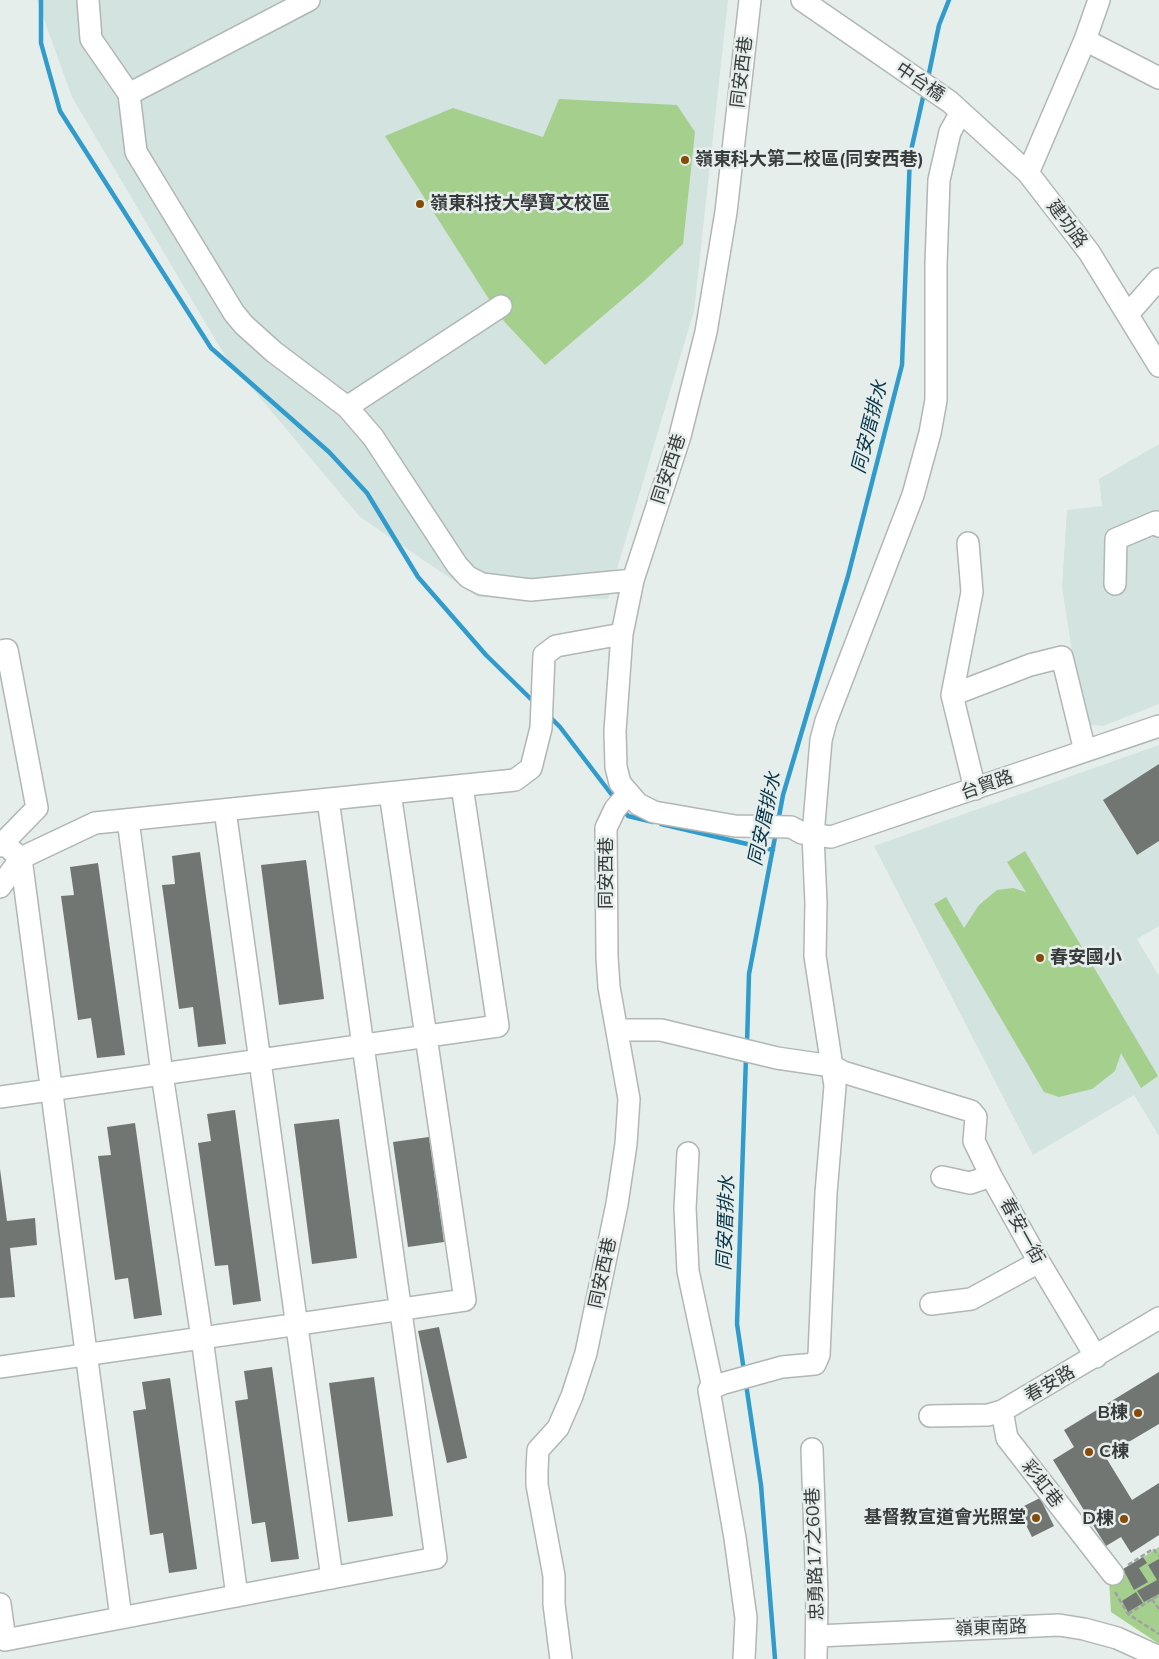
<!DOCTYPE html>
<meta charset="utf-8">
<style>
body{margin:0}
canvas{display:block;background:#e6eeec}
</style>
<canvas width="1159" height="1659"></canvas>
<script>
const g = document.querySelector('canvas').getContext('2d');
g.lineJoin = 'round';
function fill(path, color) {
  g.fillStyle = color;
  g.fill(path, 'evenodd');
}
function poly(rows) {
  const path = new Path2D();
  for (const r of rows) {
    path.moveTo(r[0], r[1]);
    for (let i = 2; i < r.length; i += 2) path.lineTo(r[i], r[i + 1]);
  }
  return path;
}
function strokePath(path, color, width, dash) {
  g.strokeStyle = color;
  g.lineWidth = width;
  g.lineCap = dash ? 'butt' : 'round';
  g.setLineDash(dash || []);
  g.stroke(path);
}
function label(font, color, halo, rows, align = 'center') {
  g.font = font + ' Mulish,"Noto Sans TC",sans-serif';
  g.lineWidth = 5;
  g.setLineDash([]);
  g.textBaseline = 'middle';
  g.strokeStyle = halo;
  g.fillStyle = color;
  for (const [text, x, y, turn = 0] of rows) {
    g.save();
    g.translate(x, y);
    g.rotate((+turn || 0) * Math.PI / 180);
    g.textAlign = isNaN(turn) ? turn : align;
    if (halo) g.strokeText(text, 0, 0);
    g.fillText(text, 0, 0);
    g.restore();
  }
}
fill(poly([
 [37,0,728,0,694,311,608,599,478,597,360,517,225,356,72,97],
 [1159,444,1159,704,1103,726,1090,725,1074,665,1062,587,1067,510,1102,506,1099,479],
 [1159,745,1159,926,1137,939,1159,976,1159,1136,1134,1095,1033,1155,874,846]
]), '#d2e3e0');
fill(poly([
 [559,99,677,105,695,132,683,244,644,281,545,365,501,318,385,136,453,108,543,137],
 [1025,851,1158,1076,1141,1088,1121,1053,1115,1071,1092,1089,1059,1097,1044,1092,934,904,946,897,964,928,979,905,997,890,1013,888,1026,892,1007,862],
 [1159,1547,1159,1644,1111,1612,1109,1580]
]), '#a5cf8c');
strokePath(poly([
 [41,0,41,43,60,111,211,348,329,452,367,493,418,577,486,655,535,703],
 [928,78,939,25,949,0],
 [548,715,560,727,615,799],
 [623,809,628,816,653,822],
 [778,822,783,795,848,576,902,365,910,155,924,93],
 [661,824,773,850],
 [747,1044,749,974,776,832],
 [744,1371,737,1324,746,1057],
 [746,1384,761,1485,775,1659]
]), '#319ccc', 4.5);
fill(poly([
 [1159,764,1159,841,1137,855,1103,800],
 [200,852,226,1044,198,1047,193,1007,179,1009,162,885,175,884,172,856],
 [306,860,324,999,279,1005,261,865],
 [98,863,125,1055,97,1058,91,1018,78,1020,61,896,74,895,70,867],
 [235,1110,261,1301,233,1305,228,1265,215,1266,198,1143,211,1141,207,1114],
 [339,1119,357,1258,312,1264,294,1124],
 [135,1123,162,1315,134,1319,128,1278,115,1280,98,1156,111,1155,107,1127],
 [429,1137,444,1242,408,1247,393,1142],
 [0,1169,7,1221,35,1218,37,1245,10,1248,15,1297,0,1298],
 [439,1327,467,1458,447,1463,418,1331],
 [272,1367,299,1559,271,1562,265,1522,252,1524,235,1401,248,1399,244,1371],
 [1159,1372,1159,1424,1105,1456,1132,1500,1159,1483,1159,1535,1131,1553,1121,1537,1106,1546,1053,1460,1074,1447,1064,1430],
 [374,1377,393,1516,348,1522,329,1383],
 [170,1378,197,1569,169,1573,163,1533,150,1535,133,1411,146,1409,142,1382],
 [1040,1498,1054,1526,1032,1537,1018,1509],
 [1143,1557,1147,1563,1139,1568,1148,1582,1134,1590,1123,1569],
 [1159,1559,1159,1594,1144,1602,1137,1591,1157,1580,1148,1565],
 [1136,1592,1143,1603,1128,1612,1122,1601]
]), '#717673');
const minor = poly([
 [88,0,91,39,129,94,136,152,234,313,244,325,274,352,347,407,373,437,457,565,468,577,482,584,531,590,633,580],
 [750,0,726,212,706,332,680,436,633,580,622,634,615,731,616,767,620,783,638,804,654,812,735,826,791,827,802,833,831,837,1159,726],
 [802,0,950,102,1028,173,1089,252,1159,366],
 [1085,40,1159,78],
 [129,94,309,0],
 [1028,173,1085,40,1099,0],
 [1128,314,1159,279],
 [347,407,501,306],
 [968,543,972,592,952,695,975,789],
 [1115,584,1116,539,1156,522,1159,526],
 [0,651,7,650,37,808,0,846],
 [952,695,1030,665,1062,657,1085,751],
 [225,810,332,1578],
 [128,820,162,1074,202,1338,237,1596],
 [4,844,21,858,121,1618],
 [0,887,21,858,95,823,515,780,531,768,541,728,544,655,556,646,622,634],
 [617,1030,661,1030,777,1058,832,1066,843,1072,971,1111,976,1117,974,1141,991,1176,1039,1262,1096,1357],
 [0,1097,498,1026,462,786],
 [688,1153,685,1208,688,1271,713,1388,709,1390,735,1538,746,1618,744,1659],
 [942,1177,970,1183,991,1176],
 [931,1304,971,1299,1039,1262],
 [0,1367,465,1300,390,793],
 [713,1388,721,1384,782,1367,815,1364,819,1355,826,1193,835,1086,815,956,816,903,813,835,821,740,826,721,913,495,930,433,936,400,936,264,939,180,950,132,961,112],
 [1002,1411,1007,1438,1113,1574],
 [930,1416,988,1415,1002,1411,1159,1318],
 [812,1449,817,1595,816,1659],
 [0,1604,5,1640,436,1558,328,800],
 [817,1636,1059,1625,1084,1629,1117,1638,1159,1657],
 [561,1659,554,1604,554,1576,537,1485,537,1470,538,1450,558,1428,572,1396,586,1353,617,1204,626,1144,629,1099,609,987,607,957,606,828,615,809,628,794]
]);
strokePath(minor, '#b0b7b5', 24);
strokePath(poly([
 [1128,1565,1153,1549,1159,1556],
 [1115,1592,1128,1614,1159,1634],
 [1152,1599,1159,1609],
 [1128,1614,1159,1595]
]), '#9ea3a2', 2.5, [5, 2.5]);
strokePath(minor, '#fff', 21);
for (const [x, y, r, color] of [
 [685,160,5,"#874b07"],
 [420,204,5,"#874b07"],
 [1040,958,5,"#874b07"],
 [1138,1413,5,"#874b07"],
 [1089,1452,5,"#874b07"],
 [1036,1518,5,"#874b07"],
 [1124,1519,5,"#874b07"]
]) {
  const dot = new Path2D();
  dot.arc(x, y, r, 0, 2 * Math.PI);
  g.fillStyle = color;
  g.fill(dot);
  strokePath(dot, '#e6eeec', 2);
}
label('18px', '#393c3c', '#e6eeec', [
 ["同安西巷",742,72,-83],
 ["中台橋",920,82,34],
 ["建功路",1067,224,53],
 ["同安西巷",669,469,-72],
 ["台貿路",987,785,-19],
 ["同安西巷",607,873,-90],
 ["春安一街",1022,1231,61],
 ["同安西巷",603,1273,-78],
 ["春安路",1050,1384,-30],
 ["彩虹巷",1042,1484,52],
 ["忠勇路17之60巷",815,1554,-92],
 ["嶺東南路",991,1628,-2]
]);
label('bold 18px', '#393c3c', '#e6eeec', [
 ["嶺東科大第二校區(同安西巷)",695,160],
 ["嶺東科技大學寶文校區",430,204],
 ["春安國小",1050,958],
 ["B棟",1128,1413,"right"],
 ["C棟",1099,1452],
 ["基督教宣道會光照堂",1026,1518,"right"],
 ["D棟",1114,1519,"right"]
], 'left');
label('italic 19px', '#07364a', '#e6eeec', [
 ["同安厝排水",870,427,-76],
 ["同安厝排水",765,819,-78],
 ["同安厝排水",726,1223,-88]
]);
</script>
